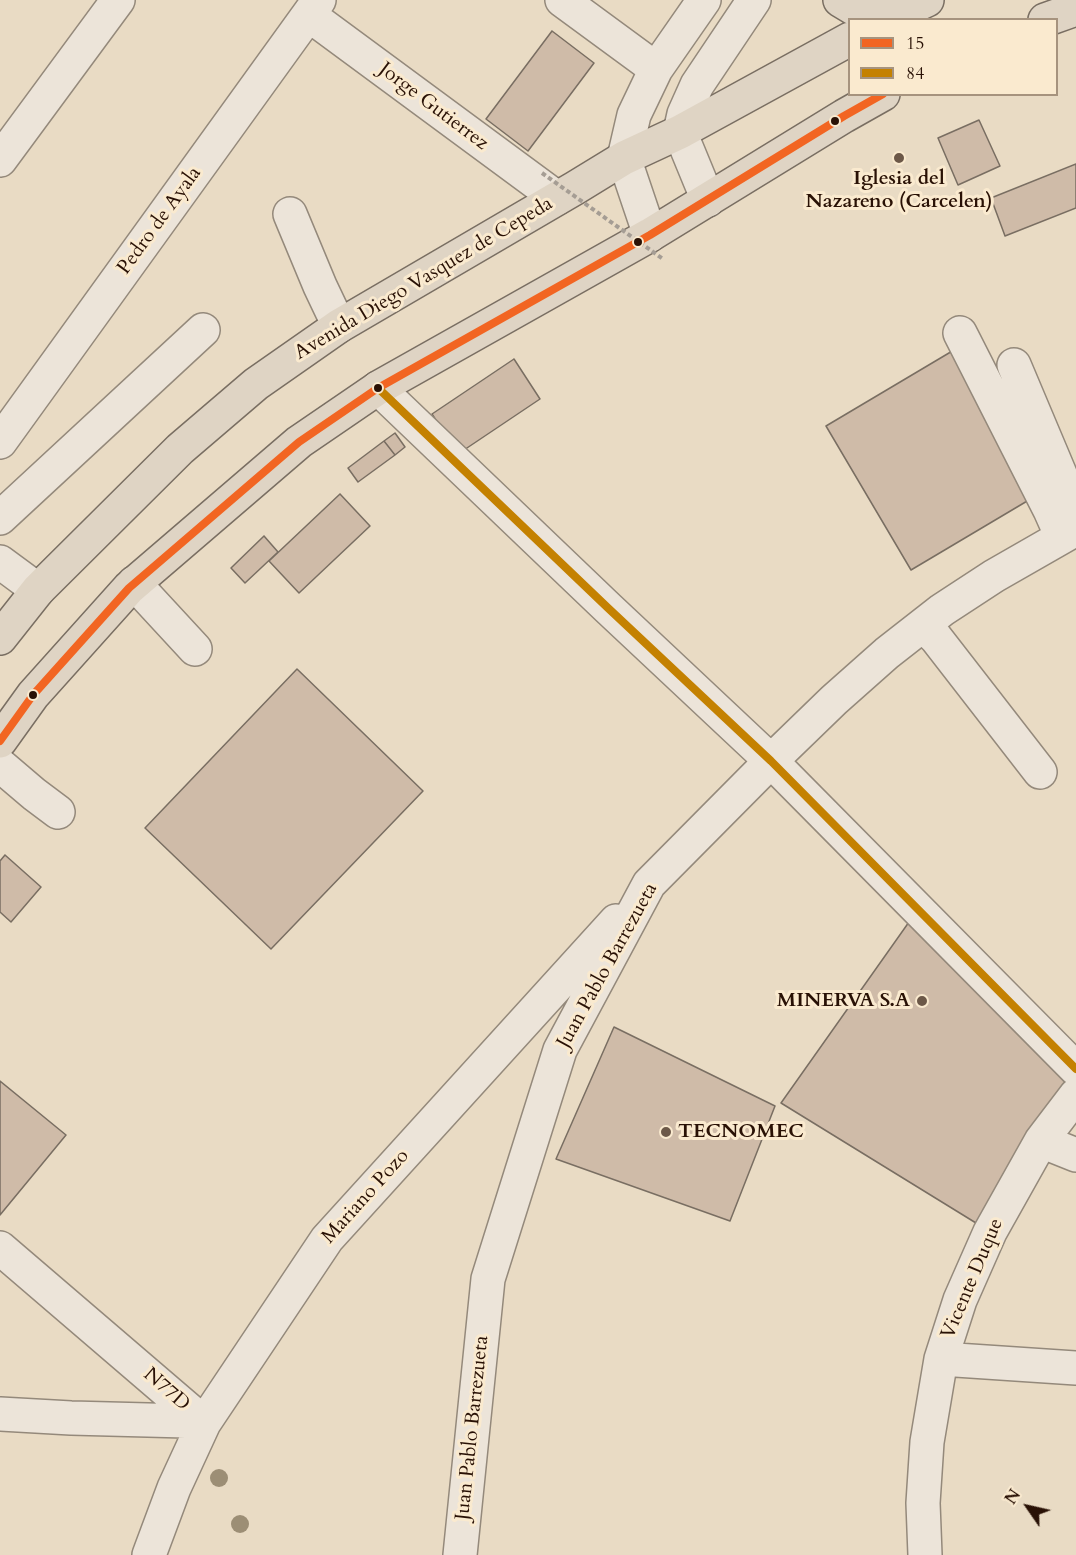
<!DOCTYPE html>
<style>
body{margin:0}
#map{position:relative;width:1076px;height:1555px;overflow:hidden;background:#e9dbc4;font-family:Cardo,serif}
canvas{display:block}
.legend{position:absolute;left:848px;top:18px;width:210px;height:78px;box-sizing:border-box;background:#faeacf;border:2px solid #a6937e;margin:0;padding:8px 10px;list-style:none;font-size:18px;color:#291105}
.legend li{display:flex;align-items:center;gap:12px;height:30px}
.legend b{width:30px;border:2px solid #a6937e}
.north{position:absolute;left:998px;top:1477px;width:60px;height:60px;-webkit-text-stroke:4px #faeacf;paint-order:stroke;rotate:304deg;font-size:16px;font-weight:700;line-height:24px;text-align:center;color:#291105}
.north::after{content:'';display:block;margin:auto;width:21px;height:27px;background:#291105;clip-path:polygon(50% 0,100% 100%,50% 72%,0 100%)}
</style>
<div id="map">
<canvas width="1076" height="1555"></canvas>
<ul class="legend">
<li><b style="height:8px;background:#f26522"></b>15</li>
<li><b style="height:8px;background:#c48101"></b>84</li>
</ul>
<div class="north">N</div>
</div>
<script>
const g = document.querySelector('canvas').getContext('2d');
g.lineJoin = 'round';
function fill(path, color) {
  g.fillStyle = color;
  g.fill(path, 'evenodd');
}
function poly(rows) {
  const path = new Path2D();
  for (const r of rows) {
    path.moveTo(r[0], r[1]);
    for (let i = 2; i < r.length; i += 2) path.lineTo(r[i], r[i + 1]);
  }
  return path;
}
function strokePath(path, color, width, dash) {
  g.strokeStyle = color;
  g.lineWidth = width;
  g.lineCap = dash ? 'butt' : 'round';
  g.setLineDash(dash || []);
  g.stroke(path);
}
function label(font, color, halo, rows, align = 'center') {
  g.font = font + ' Cardo,serif';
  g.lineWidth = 6;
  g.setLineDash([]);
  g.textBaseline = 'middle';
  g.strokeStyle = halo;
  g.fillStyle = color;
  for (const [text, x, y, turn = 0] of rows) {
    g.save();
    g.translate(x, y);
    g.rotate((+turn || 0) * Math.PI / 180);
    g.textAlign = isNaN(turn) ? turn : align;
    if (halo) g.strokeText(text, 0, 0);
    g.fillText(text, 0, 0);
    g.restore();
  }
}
const building = poly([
 [552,31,594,63,528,151,486,119,552,31],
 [979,120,1000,166,958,185,938,138,979,120],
 [1076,164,1076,208,1005,236,991,198,1076,164],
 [954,350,1039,494,911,570,826,426,954,350],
 [514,359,540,399,458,454,432,414,514,359],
 [395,433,405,447,395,455,384,441,395,433],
 [384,441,395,455,358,482,348,468,384,441],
 [340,494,370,526,299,593,269,561,340,494],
 [264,536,278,552,245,583,231,568,264,536],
 [297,669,423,791,271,949,145,828,297,669],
 [5,855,41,887,11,922,0,912,0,861,5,855],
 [909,922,1075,1081,976,1223,781,1103,909,922],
 [614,1027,775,1106,730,1221,556,1159,614,1027],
 [0,1081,66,1135,0,1215,0,1081]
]);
fill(building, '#cfbba8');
strokePath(building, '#796e62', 1.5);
const minor = poly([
 [562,0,656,69],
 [309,15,557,198],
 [0,160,118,0],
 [708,200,680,132,684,114,697,85,754,0],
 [290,214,320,286,339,326],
 [650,235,624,158,634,115,656,69,704,0],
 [960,333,1050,510,1062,537],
 [1014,365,1076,512],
 [378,388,608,608,771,761,1076,1069],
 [0,442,319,0],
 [0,518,203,330],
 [0,562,38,590],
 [134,583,195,649],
 [923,625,936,638,1040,772],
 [0,765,34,794,58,812],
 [1041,1141,1076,1155],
 [0,1248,204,1423],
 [941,1359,1076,1368],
 [0,1414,71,1418,186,1421,204,1423],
 [149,1555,174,1488,204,1423,327,1239,616,921],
 [460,1555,488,1279,560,1050,649,884,771,761,834,700,887,653,942,610,994,576,1076,529],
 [925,1555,923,1503,927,1442,941,1359,960,1300,990,1232,1041,1141,1076,1095]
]);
const major = poly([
 [840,0,855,9,891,16],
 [884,20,927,0],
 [1045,20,1076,9],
 [0,638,38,590,180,449,256,384,339,326,575,188,624,158,680,132,850,39],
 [0,741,33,695,129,588,299,442,378,388,650,235,844,116,883,94]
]);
strokePath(minor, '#94897b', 36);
strokePath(major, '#796e62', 36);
strokePath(minor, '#ece4d9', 33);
strokePath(major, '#dfd4c4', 33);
strokePath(poly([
 [542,173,663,259]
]), '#a59d94', 4, [4.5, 3]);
strokePath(poly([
 [0,741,33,695,129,588,299,442,378,388,650,235,844,116,883,94]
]), '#f26522', 8);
strokePath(poly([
 [378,388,608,608,771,761,1076,1069]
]), '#c48101', 8);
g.fillStyle = '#9c8e75';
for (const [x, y] of [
 [219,1478],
 [240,1524]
]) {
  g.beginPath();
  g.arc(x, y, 9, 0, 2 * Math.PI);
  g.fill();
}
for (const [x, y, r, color] of [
 [835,121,5,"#291105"],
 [899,158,6,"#6c5848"],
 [638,242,5,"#291105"],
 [378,388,5,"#291105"],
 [33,695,5,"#291105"],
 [922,1001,6,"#6c5848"],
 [666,1132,6,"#6c5848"]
]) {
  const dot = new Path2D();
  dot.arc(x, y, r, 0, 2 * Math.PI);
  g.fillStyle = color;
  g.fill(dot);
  strokePath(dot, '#faeacf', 2);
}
label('20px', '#291105', '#faeacf', [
 ["Jorge Gutierrez",433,107,37],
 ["Pedro de Ayala",160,221,-54],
 ["Avenida Diego Vasquez de Cepeda",424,279,-31],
 ["Juan Pablo Barrezueta",608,966,-61],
 ["Mariano Pozo",366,1197,-48],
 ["Vicente Duque",973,1279,-67],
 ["N77D",166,1390,41],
 ["Juan Pablo Barrezueta",473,1428,-84]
]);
label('bold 20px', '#291105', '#faeacf', [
 ["Iglesia del",899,179],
 ["Nazareno (Carcelen)",899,202],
 ["MINERVA S.A",910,1001,"right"],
 ["TECNOMEC",678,1132,"left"]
]);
</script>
